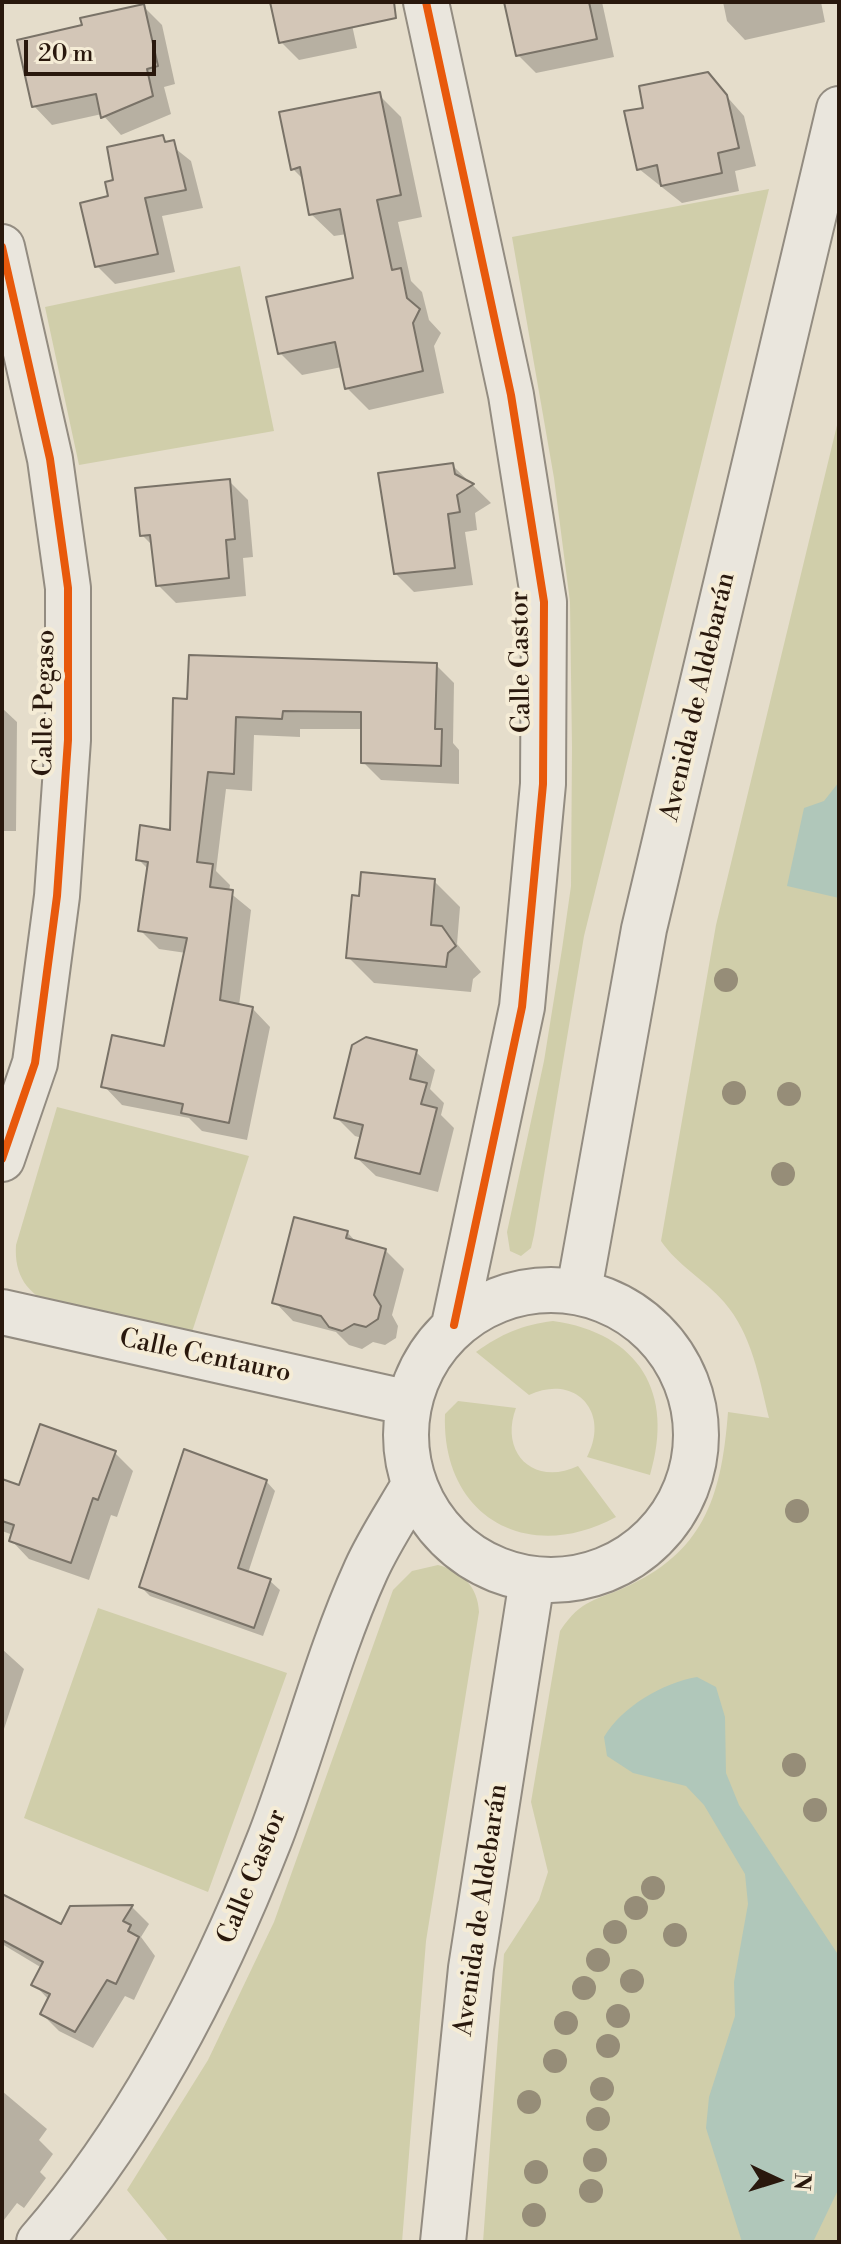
<!DOCTYPE html>
<html>
<head>
<meta charset="utf-8">
<style>
  body { margin:0 }
  #map { position:relative; width:841px; height:2244px; overflow:hidden; background:#e5ddcb; font-family:"Libre Bodoni",serif }
  canvas { display:block }
  .frame { position:absolute; inset:0; border:4px solid #29180d; pointer-events:none }
  .north { position:absolute; left:737px; top:2140px; width:80px; height:80px; -webkit-text-stroke:6px #f5ecd6; paint-order:stroke; rotate:94deg; font-size:22px; font-weight:700; line-height:32px; text-align:center; color:#29180d }
  .north::after { content:''; display:block; margin:auto; width:28px; height:36px; background:#29180d; clip-path:polygon(50% 0,100% 100%,50% 72%,0 100%) }
  .scale { position:absolute; left:24px; top:40px; width:132px; height:36px; box-sizing:border-box; border:4px solid #29180d; border-top:0; padding-left:10px; font-size:24px; line-height:28px; white-space:nowrap; color:#29180d; -webkit-text-stroke:6px #f5ecd6; paint-order:stroke }
</style>
</head>
<body>
<div id="map">
<canvas width="841" height="2244"></canvas>
<div class="frame"></div>
<div class="north">N</div>
<div class="scale">20 m</div>
</div>
<script>
const c = document.querySelector('canvas').getContext('2d');
c.lineJoin = 'round';
function paint(path, color) { c.fillStyle = color; c.fill(path, 'evenodd'); }
function stroke(path, color, width, dash) { c.strokeStyle = color; c.lineWidth = width; c.lineCap = dash ? 'butt' : 'round'; c.setLineDash(dash || []); c.stroke(path); }
function label(font, color, halo, rows, align = 'center') {
  c.font = font + ' "Libre Bodoni",serif'; c.lineWidth = 8; c.setLineDash([]); c.textBaseline = 'middle'; c.strokeStyle = halo; c.fillStyle = color; for (const [text, x, y, turn = 0] of rows) {
    c.save(); c.translate(x, y); c.rotate((+turn || 0) * Math.PI / 180); c.textAlign = isNaN(turn) ? turn : align; if (halo) c.strokeText(text, 0, 0); c.fillText(text, 0, 0); c.restore();
  }
}
paint(new Path2D(`
  M 769,189 L 584,936 L 534,1235 L 531,1248 L 521,1256 L 510,1251 L 507,1232 L 544,1061 L 562,949 L 571,886 L 572,747 L 570,602 L 554,478 L 512,237 Z
  M 240,266 L 274,431 L 79,465 L 45,307 Z
  M 839,417 L 839,2242 L 483,2242 L 504,1954 L 539,1900 L 548,1872 L 531,1802 L 560,1631 C 583,1597 595,1602 630,1585 C 707,1549 722,1490 728,1412 L 769,1418 C 759,1378 752,1334 724,1302 C 704,1279 678,1266 661,1241 L 716,925 Z
  M 57,1107 L 249,1156 L 192,1332 L 54,1305 C 27,1294 14,1275 16,1245 Z
  M 553,1321 C 639,1333 675,1393 650,1475 L 587,1457 C 611,1412 575,1373 529,1395 L 476,1352 C 501,1334 522,1325 553,1321 Z
  M 458,1401 L 516,1408 C 499,1453 534,1487 578,1466 L 616,1517 C 528,1565 441,1517 445,1414 Z
  M 438,1565 C 462,1571 478,1587 479,1612 L 426,1941 L 402,2242 L 169,2242 L 127,2190 L 208,2060 L 274,1922 L 393,1590 L 412,1571 Z
  M 98,1608 L 287,1673 L 208,1892 L 24,1818 Z`), '#d0ceaa');
paint(new Path2D(`
  M 839,782 L 839,898 L 787,886 L 804,808 L 824,801 Z
  M 697,1677 L 716,1687 L 725,1717 L 726,1773 L 739,1805 L 839,1956 L 839,2188 L 813,2242 L 742,2242 L 706,2128 L 709,2097 L 735,2016 L 734,1982 L 748,1904 L 745,1874 L 704,1805 L 686,1786 L 633,1773 L 607,1756 L 604,1737 C 622,1707 662,1683 697,1677 Z`), '#b0c7ba');
paint(new Path2D(`
  M 272,2 L 347,2 L 357,48 L 299,60 L 281,42 Z
  M 507,2 L 602,2 L 614,57 L 536,73 L 518,55 Z
  M 723,2 L 821,2 L 825,22 L 745,40 L 727,21 Z
  M 144,7 L 162,25 L 175,84 L 164,87 L 171,114 L 121,135 L 102,114 L 52,125 L 34,106 Z
  M 707,74 L 744,116 L 756,166 L 735,171 L 739,191 L 682,203 L 639,169 L 645,109 Z
  M 379,95 L 401,117 L 422,217 L 398,222 L 411,281 L 422,292 L 429,320 L 441,333 L 434,346 L 444,393 L 369,410 L 347,388 L 342,367 L 302,375 L 280,353 L 356,280 L 347,234 L 334,236 L 311,214 L 304,180 L 293,169 Z
  M 162,138 L 191,161 L 203,208 L 162,216 L 175,272 L 115,284 L 97,266 L 110,198 L 116,182 Z
  M 452,465 L 491,503 L 475,513 L 477,530 L 465,532 L 473,585 L 414,592 L 396,574 Z
  M 229,481 L 248,500 L 253,557 L 243,558 L 246,596 L 176,603 L 158,585 L 153,546 L 142,535 Z
  M 436,665 L 454,683 L 453,743 L 459,750 L 459,784 L 381,780 L 363,762 L 363,729 L 300,729 L 300,737 L 254,735 L 252,791 L 226,789 L 216,871 L 230,885 L 229,892 L 251,910 L 239,1006 L 252,1008 L 270,1027 L 247,1140 L 202,1131 L 189,1118 L 122,1105 L 104,1086 L 165,1048 L 186,953 L 159,949 L 140,930 L 149,870 L 138,859 L 172,832 L 189,701 Z
  M 2,708 L 17,722 L 16,831 L 2,831 Z
  M 434,881 L 460,907 L 457,944 L 481,972 L 473,979 L 471,992 L 374,983 L 348,957 Z
  M 416,1052 L 435,1070 L 430,1089 L 444,1103 L 441,1115 L 454,1128 L 438,1192 L 376,1176 L 357,1158 L 362,1138 L 355,1136 L 337,1118 Z
  M 347,1232 L 357,1243 L 385,1250 L 404,1269 L 392,1315 L 398,1326 L 396,1338 L 385,1345 L 373,1342 L 362,1349 L 349,1345 L 336,1332 L 293,1321 L 275,1302 Z
  M 115,1453 L 133,1471 L 117,1517 L 111,1515 L 89,1580 L 29,1559 L 11,1540 L 13,1535 L 2,1531 L 2,1481 L 20,1487 Z
  M 266,1481 L 275,1491 L 248,1573 L 270,1581 L 280,1590 L 263,1636 L 150,1596 L 141,1587 Z
  M 2,1649 L 24,1669 L 2,1735 Z
  M 132,1907 L 149,1924 L 141,1937 L 155,1956 L 134,2000 L 125,1996 L 93,2048 L 59,2031 L 42,2014 L 49,2000 L 34,1984 L 42,1968 L 2,1944 L 2,1910 L 62,1927 L 71,1908 Z
  M 2,2091 L 47,2129 L 39,2140 L 53,2154 L 40,2172 L 46,2178 L 24,2208 L 17,2203 L 4,2220 Z`), '#0003');
const building = new Path2D(`
  M 270,2 L 394,2 L 396,18 L 279,43 Z
  M 504,2 L 589,2 L 597,39 L 516,56 Z
  M 144,4 L 158,66 L 147,69 L 153,96 L 101,118 L 96,94 L 32,107 L 17,40 L 82,25 L 80,18 Z
  M 708,72 L 727,95 L 739,148 L 718,153 L 722,173 L 661,186 L 657,165 L 637,170 L 624,111 L 643,108 L 639,86 Z
  M 380,92 L 401,195 L 377,200 L 392,270 L 401,268 L 407,298 L 420,309 L 413,323 L 423,371 L 345,389 L 335,342 L 278,354 L 266,297 L 353,278 L 340,209 L 309,215 L 300,167 L 291,170 L 279,112 Z
  M 163,135 L 165,142 L 174,140 L 186,190 L 145,198 L 158,254 L 95,267 L 80,203 L 108,196 L 105,182 L 113,180 L 107,147 Z
  M 453,463 L 455,474 L 474,484 L 457,495 L 460,512 L 448,514 L 455,568 L 394,574 L 378,473 Z
  M 230,479 L 235,539 L 226,540 L 229,578 L 156,586 L 150,535 L 140,536 L 135,488 Z
  M 189,655 L 437,663 L 435,729 L 442,729 L 441,766 L 361,763 L 361,712 L 283,711 L 282,719 L 236,717 L 234,774 L 208,772 L 197,862 L 213,864 L 210,887 L 233,890 L 220,1000 L 253,1007 L 229,1123 L 181,1113 L 183,1104 L 101,1087 L 112,1035 L 164,1046 L 187,938 L 138,931 L 148,862 L 136,860 L 140,825 L 170,830 L 173,698 L 187,699 Z
  M 361,872 L 435,879 L 431,925 L 442,926 L 456,946 L 448,953 L 446,967 L 346,958 L 352,895 L 359,896 Z
  M 366,1037 L 417,1050 L 410,1079 L 427,1083 L 421,1104 L 437,1108 L 420,1174 L 355,1158 L 363,1125 L 334,1118 L 352,1045 Z
  M 294,1217 L 348,1231 L 346,1238 L 386,1249 L 374,1295 L 381,1306 L 378,1319 L 366,1327 L 354,1324 L 342,1331 L 329,1327 L 321,1316 L 272,1303 Z
  M 40,1424 L 116,1451 L 98,1500 L 93,1498 L 71,1563 L 9,1541 L 14,1525 L 2,1521 L 2,1479 L 19,1485 Z
  M 184,1449 L 267,1480 L 238,1568 L 271,1579 L 254,1628 L 139,1587 Z
  M 2,1894 L 61,1924 L 70,1906 L 133,1905 L 123,1921 L 131,1925 L 128,1931 L 139,1937 L 116,1984 L 107,1980 L 75,2032 L 40,2014 L 50,1994 L 31,1985 L 43,1962 L 2,1940 Z`);
paint(building, '#d3c6b7');
stroke(building, '#797267', 2);
const minor = new Path2D(`
  M 426,2 L 511,395 L 544,602 L 543,784 L 522,1007 L 454,1325
  M 2,247 L 50,459 L 68,588 L 68,740 L 57,896 L 35,1063 L 2,1159
  M 579,1290 L 644,929 L 839,109
  M406 1435a145 145 0 1 1 290 0a145 145 0 1 1-290 0Z
  M 2,1312 L 409,1403
  M 39,2242 C 140,2126 214,1981 270,1838 C 304,1750 327,1656 366,1570 C 379,1541 398,1513 414,1485
  M 443,2242 L 471,1968 L 532,1580`);
stroke(minor, '#938c81', 48);
stroke(minor, '#eae6dd', 44);
stroke(new Path2D(`
  M 426,2 L 511,395 L 544,602 L 543,784 L 522,1007 L 454,1325
  M 2,247 L 50,459 L 68,588 L 68,740 L 57,896 L 35,1063 L 2,1159`), '#e8590c', 8);
c.fillStyle = '#968d78';
for (const [x, y] of [
  [726,980],
  [734,1093],
  [789,1094],
  [783,1174],
  [797,1511],
  [794,1765],
  [815,1810],
  [653,1888],
  [636,1908],
  [615,1932],
  [675,1935],
  [598,1960],
  [632,1981],
  [584,1988],
  [618,2016],
  [566,2023],
  [608,2046],
  [555,2061],
  [602,2089],
  [529,2102],
  [598,2119],
  [595,2160],
  [536,2172],
  [591,2191],
  [534,2215]
]) { c.beginPath(); c.arc(x, y, 12, 0, 2 * Math.PI); c.fill(); }
label('26px', '#29180d', '#f5ecd6', [
  ["Calle Castor",522,662,-91],
  ["Avenida de Aldebarán",699,697,-77],
  ["Calle Pegaso",46,703,-89],
  ["Calle Centauro",205,1357,12],
  ["Calle Castor",253,1877,-68],
  ["Avenida de Aldebarán",482,1910,-82]
]);
</script>
</body>
</html>
